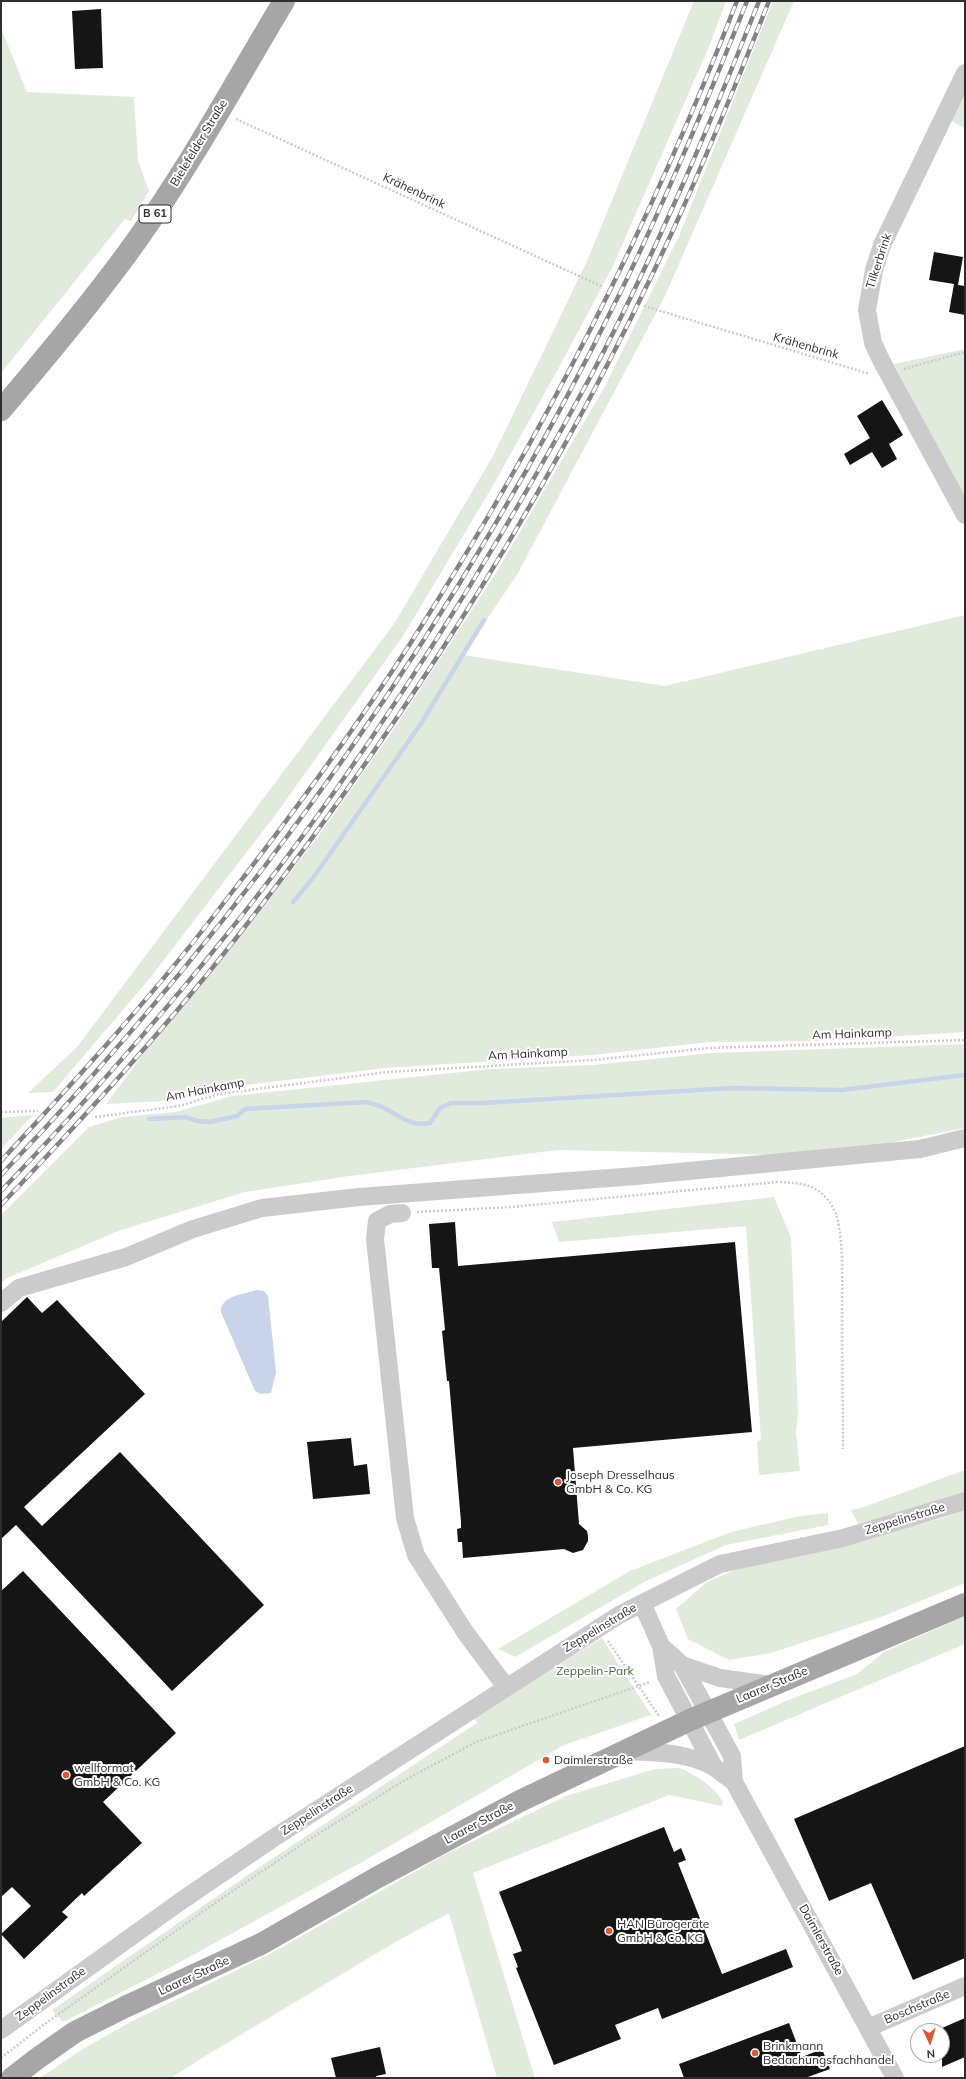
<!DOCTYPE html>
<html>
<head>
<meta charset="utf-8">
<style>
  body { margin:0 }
  #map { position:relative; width:966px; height:2079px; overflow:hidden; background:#fff; font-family:Mulish,sans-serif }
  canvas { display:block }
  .frame { position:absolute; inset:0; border:2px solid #2e2e2e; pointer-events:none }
  .north { position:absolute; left:910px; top:2023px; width:40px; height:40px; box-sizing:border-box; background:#fff; border:1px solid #ababab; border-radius:50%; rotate:176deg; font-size:11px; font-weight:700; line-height:16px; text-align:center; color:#2e2e2e }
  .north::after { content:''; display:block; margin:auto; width:14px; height:18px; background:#df5636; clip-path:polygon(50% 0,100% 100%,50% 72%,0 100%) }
</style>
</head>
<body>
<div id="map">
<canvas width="966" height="2079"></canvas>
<div class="frame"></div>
<div class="north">N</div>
</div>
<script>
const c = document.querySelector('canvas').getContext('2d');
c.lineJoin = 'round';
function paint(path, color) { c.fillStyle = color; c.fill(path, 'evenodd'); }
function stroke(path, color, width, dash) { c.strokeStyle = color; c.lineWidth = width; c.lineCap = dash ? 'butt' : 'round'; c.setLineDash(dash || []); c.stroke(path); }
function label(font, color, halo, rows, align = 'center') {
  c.font = font + ' Mulish,sans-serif'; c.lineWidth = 4; c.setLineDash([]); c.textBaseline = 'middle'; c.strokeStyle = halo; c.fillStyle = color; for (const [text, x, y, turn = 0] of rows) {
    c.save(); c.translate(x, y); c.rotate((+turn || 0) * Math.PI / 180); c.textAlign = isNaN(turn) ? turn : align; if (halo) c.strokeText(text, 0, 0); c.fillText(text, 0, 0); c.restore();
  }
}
paint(new Path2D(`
  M 694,1 L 726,1 L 708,49 L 612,268 L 557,371 L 491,489 L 403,636 L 279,810 L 150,978 L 53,1092 L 28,1093 L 77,1047 L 394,624 L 493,456 L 587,261 Z
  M 773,1 L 794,1 L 665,296 L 518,573 L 463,655 L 665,686 L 965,615 L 965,1032 L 815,1041 L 709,1042 L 593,1055 L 385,1068 L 206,1090 L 167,1101 L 106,1104 L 148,1048 L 228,953 L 322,831 L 398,723 L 493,578 L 604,388 L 679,236 Z
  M 1,28 L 27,92 L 134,97 L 138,160 L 149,191 L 131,221 L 125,219 L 1,373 Z
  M 965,82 L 965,128 L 946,118 Z
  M 965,349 L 965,498 L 894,364 Z
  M 965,1044 L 965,1128 L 878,1145 L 780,1155 L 558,1150 L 350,1176 L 245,1192 L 121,1230 L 7,1278 L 1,1283 L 1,1215 L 89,1127 L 122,1117 L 176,1112 L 232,1096 L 490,1069 L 593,1065 L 711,1053 Z
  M 33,1115 L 1,1149 L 1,1118 Z
  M 774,1197 L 791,1237 L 798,1414 L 796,1432 L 800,1471 L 759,1475 L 757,1442 L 761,1440 L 746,1226 L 559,1242 L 552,1222 Z
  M 965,1470 L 965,1493 L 858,1524 L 851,1510 L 861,1508 Z
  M 965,1510 L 965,1583 L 881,1617 L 771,1653 L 729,1660 L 688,1639 L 676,1609 L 707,1582 L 746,1565 L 875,1535 L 943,1518 Z
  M 828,1513 L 828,1525 L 726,1545 L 646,1581 L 515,1657 L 498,1649 L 630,1571 L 731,1532 L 800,1516 Z
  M 965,1616 L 965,1644 L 739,1740 L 734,1724 L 786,1701 L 857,1674 L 884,1652 Z
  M 602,1638 L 651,1715 L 564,1745 L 362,1862 L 171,1967 L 63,2022 L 52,2010 L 255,1870 L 477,1723 L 474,1717 Z
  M 680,1768 C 697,1776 713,1785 723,1802 L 722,1806 L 669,1795 L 473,1873 L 535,2078 L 497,2078 L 449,1913 L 392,1944 L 202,2058 L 171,2078 L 40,2078 L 83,2049 L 132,2021 L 270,1954 L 444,1855 L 566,1796 L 655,1769 Z`), '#e0ebdc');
paint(new Path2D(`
  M 257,1290 L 264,1291 L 268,1296 L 276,1372 L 271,1393 L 261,1394 L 255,1391 L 221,1312 C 220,1296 244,1294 257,1290 Z`), '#c9d4ea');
stroke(new Path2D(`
  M 293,902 L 313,878 L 422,722 L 484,620
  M 149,1119 L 186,1117 L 197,1121 L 210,1122 L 237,1116 L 245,1109 L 366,1102 C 372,1104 378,1105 384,1108 C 401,1116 409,1127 430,1123 L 440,1108 L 451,1103 L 483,1103 L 732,1088 L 841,1090 L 965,1075`), '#c9d4ea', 4.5);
paint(new Path2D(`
  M 101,9 L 103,68 L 75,69 L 72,11 Z
  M 934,252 L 963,257 L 958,285 L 965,286 L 965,315 L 949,312 L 954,284 L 929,280 Z
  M 882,400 L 903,435 L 889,444 L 897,459 L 882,468 L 872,452 L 850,465 L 844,454 L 870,438 L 857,416 Z
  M 455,1222 L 458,1266 L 735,1242 L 752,1432 L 573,1448 L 579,1524 L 587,1531 L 588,1536 L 588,1541 L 583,1550 L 573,1553 L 564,1549 L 463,1558 L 462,1542 L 458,1542 L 457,1529 L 461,1528 L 461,1522 L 449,1381 L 447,1381 L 442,1331 L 445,1330 L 439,1268 L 432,1268 L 429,1224 Z
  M 27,1297 L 42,1313 L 57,1300 L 145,1394 L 24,1507 L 42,1526 L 120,1452 L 264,1605 L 172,1691 L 16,1525 L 1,1539 L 1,1322 Z
  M 351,1438 L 354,1466 L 367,1464 L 370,1494 L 313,1499 L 307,1442 Z
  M 23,1571 L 176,1733 L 103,1802 L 142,1843 L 84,1896 L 82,1893 L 62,1912 L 68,1917 L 24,1959 L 1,1934 L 31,1906 L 12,1887 L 1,1897 L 1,1591 Z
  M 965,1746 L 965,1958 L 913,1980 L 871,1883 L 829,1901 L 794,1819 Z
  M 664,1827 L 674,1852 L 681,1848 L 686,1860 L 678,1863 L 722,1974 L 786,1949 L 793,1967 L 662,2019 L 658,2008 L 615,2025 L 621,2039 L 554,2065 L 516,1968 L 518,1967 L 513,1954 L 522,1951 L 499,1892 Z
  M 965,2018 L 965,2057 L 942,2067 L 942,2028 Z
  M 789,2023 L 802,2057 L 822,2049 L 830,2069 L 805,2078 L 684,2078 L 679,2064 Z
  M 380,2047 L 386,2074 L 376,2076 L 377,2078 L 336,2078 L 331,2058 Z`), '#151515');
stroke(new Path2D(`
  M 236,119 L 603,287
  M 644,306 L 870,374
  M 904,369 L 965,352
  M 1,1112 L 38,1111
  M 95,1117 L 179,1106 L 219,1094 L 387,1072 L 593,1060 L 709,1048 L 965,1040
  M 417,1212 L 511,1207 L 777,1182 C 801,1183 818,1183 832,1206 C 845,1225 842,1287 842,1311 C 842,1357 843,1403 843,1449
  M 608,1641 L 659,1716
  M 1,2058 L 42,2026 L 215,1903 L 310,1839 L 405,1780 L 476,1742 L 650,1682`), '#cbcbcb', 2.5, [2, 2]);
stroke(new Path2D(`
  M 965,73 L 882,245 L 874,270 L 867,310 L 873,343 L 881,360 L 965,515
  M 402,1213 L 390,1214 L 377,1221 L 375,1239 L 405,1518 L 416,1555 L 465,1632 L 506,1687
  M 1,1303 L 19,1288 L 126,1257 L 193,1229 L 262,1208 L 359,1197 L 636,1176 L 920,1149 L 965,1138
  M 642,1603 L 661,1646 L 666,1676 L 714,1767 L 734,1782
  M 661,1646 L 682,1665 L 732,1756 L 734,1782 L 895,2078
  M 682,1665 L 720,1678 L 770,1685
  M 625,1751 C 656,1752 686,1752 714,1767
  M 868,2028 L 965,1986
  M 1,2030 L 181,1901 L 272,1839 L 619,1615 L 720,1564 L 843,1538 L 965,1501`), '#cbcbcb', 18);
stroke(new Path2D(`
  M 1,410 C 48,355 95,299 137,240 C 191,164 236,81 284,1
  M 12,2078 L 38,2058 L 75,2032 L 125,2007 L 261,1944 L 378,1877 L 520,1801 L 690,1720 L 965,1604`), '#a6a6a6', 22);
const rail = new Path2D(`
  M 1,1161 C 76,1079 152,997 219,909 C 286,823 351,735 410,644 C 540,441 650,226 737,1
  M 1,1175 C 250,914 462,616 621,291 C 667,197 708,99 747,1
  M 1,1191 C 120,1066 235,933 335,791 C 429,657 515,517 593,372 C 656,252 709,127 759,1
  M 1,1205 C 85,1116 169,1025 244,928 C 412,712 560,477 674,228 C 708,153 739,77 769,1`);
stroke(rail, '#838383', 4.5);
stroke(rail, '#fff', 3, [9]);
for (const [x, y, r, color] of [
  [558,1482,4,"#df5636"],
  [546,1760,4,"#df5636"],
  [66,1775,4,"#df5636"],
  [609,1931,4,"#df5636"],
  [755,2053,4,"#df5636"]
]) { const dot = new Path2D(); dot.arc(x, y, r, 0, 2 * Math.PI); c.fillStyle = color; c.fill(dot); stroke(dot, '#fff', 1.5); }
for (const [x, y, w] of [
  [155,214,32]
]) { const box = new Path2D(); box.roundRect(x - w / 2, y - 9, w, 18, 3); c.fillStyle = '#fff'; c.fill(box); stroke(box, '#2e2e2e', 1); }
label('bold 11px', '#2e2e2e', null, [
  ["B 61",155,214]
]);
label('12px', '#2e2e2e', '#fff', [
  ["Bielefelder Straße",199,143,-59],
  ["Krähenbrink",414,191,25],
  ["Tilkerbrink",879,261,-72],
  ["Krähenbrink",806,346,16],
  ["Am Hainkamp",852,1034,-2],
  ["Am Hainkamp",528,1054,-3],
  ["Am Hainkamp",205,1090,-11],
  ["Zeppelinstraße",905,1519,-17],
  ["Zeppelinstraße",600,1628,-31],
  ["Laarer Straße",772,1685,-23],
  ["Zeppelinstraße",317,1810,-33],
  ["Laarer Straße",479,1823,-28],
  ["Daimlerstraße",821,1940,61],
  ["Laarer Straße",194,1976,-25],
  ["Zeppelinstraße",51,1994,-36],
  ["Boschstraße",917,2007,-23]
]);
label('12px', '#2e2e2e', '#fff', [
  ["Joseph Dresselhaus",566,1475],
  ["GmbH & Co. KG",566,1489],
  ["Daimlerstraße",554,1760],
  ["wellformat",74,1768],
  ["GmbH & Co. KG",74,1782],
  ["HAN Bürogeräte",617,1924],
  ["GmbH & Co. KG",617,1938],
  ["Brinkmann",763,2046],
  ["Bedachungsfachhandel",763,2060]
], 'left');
label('12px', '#46683d', '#fff', [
  ["Zeppelin-Park",595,1671]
]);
</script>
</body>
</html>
